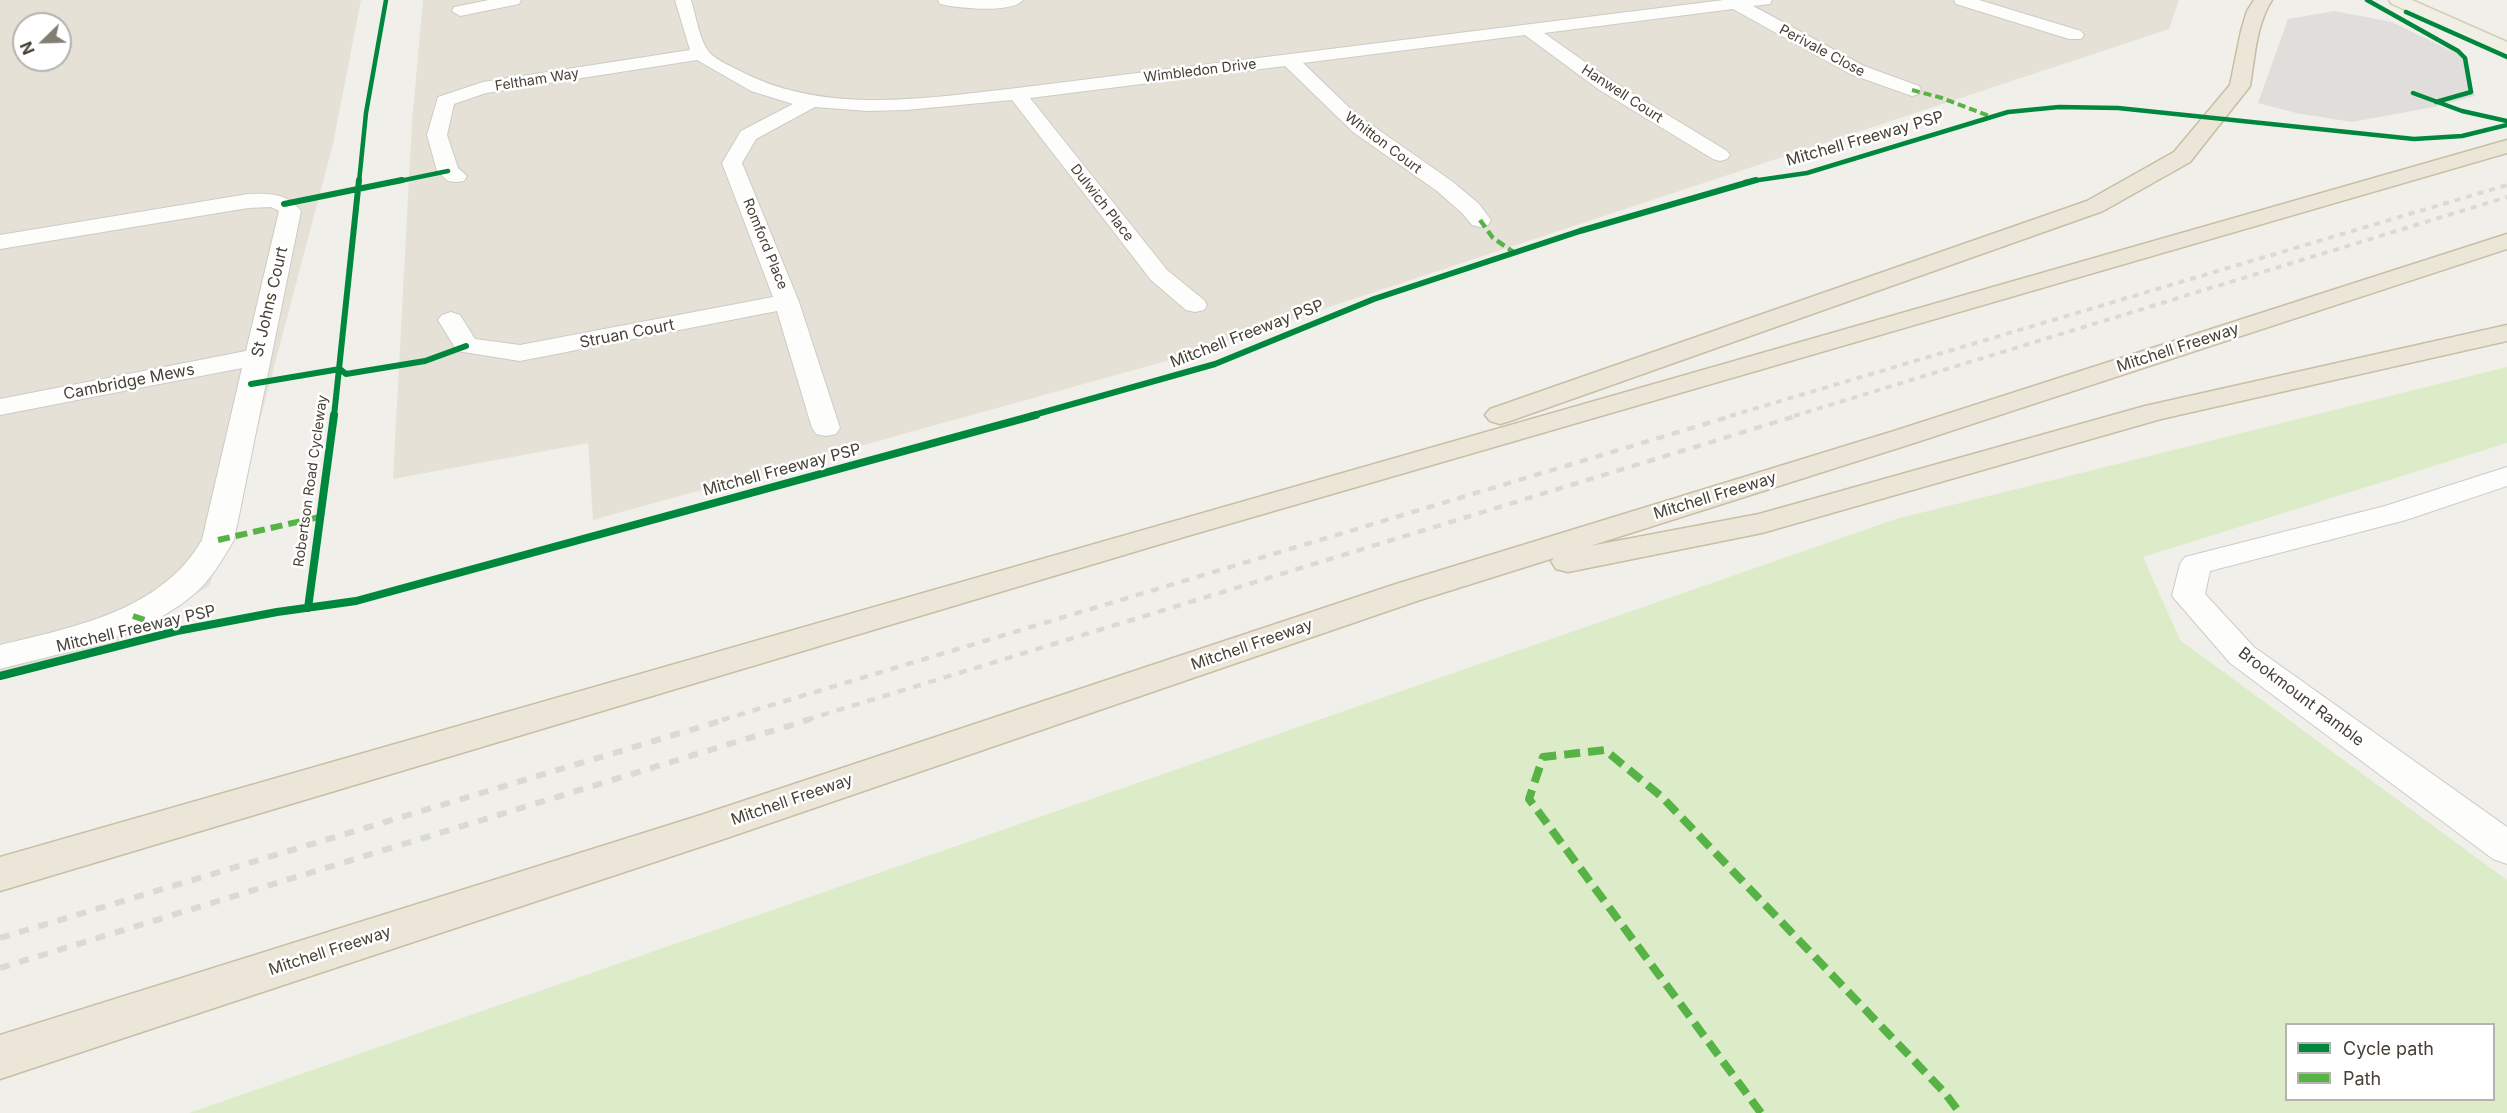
<!DOCTYPE html>
<html>
<head>
<meta charset="utf-8">
<style>
  body { margin:0 }
  #map { position:relative; width:2507px; height:1113px; overflow:hidden; background:#f0efea; font-family:Inter,sans-serif }
  canvas { display:block }
  .legend { position:absolute; left:2285px; top:1023px; width:210px; height:78px; box-sizing:border-box; background:#fff; border:2px solid #b5b3ae; margin:0; padding:8px 10px; list-style:none; font-size:18px; color:#474135 }
  .legend li { display:flex; align-items:center; gap:12px; height:30px }
  .legend b { width:30px; border:2px solid #b5b3ae }
  .north { position:absolute; left:12px; top:12px; width:60px; height:60px; box-sizing:border-box; background:#fff; border:2px solid #b5b3ae; border-radius:50%; rotate:247deg; font-size:16px; font-weight:700; line-height:24px; text-align:center; color:#474135 }
  .north::after { content:''; display:block; margin:auto; width:21px; height:27px; background:#827e74; clip-path:polygon(50% 0,100% 100%,50% 72%,0 100%) }
</style>
</head>
<body>
<div id="map">
<canvas width="2507" height="1113"></canvas>
<ul class="legend">
<li><b style="height:8px;background:#00873e"></b>Cycle path</li>
<li><b style="height:8px;background:#57b346"></b>Path</li>
</ul>
<div class="north">N</div>
</div>
<script>
const c = document.querySelector('canvas').getContext('2d');
c.lineJoin = 'round';
function paint(path, color) { c.fillStyle = color; c.fill(path, 'evenodd'); }
function stroke(path, color, width, dash) { c.strokeStyle = color; c.lineWidth = width; c.lineCap = dash ? 'butt' : 'round'; c.setLineDash(dash || []); c.stroke(path); }
function label(font, color, halo, rows, align = 'center') {
  c.font = font + ' Inter,sans-serif'; c.lineWidth = 5; c.setLineDash([]); c.textBaseline = 'middle'; c.strokeStyle = halo; c.fillStyle = color; for (const [text, x, y, turn = 0] of rows) {
    c.save(); c.translate(x, y); c.rotate((+turn || 0) * Math.PI / 180); c.textAlign = isNaN(turn) ? turn : align; if (halo) c.strokeText(text, 0, 0); c.fillText(text, 0, 0); c.restore();
  }
}
paint(new Path2D(`
  M 0,0 L 361,0 L 333,144 L 234,518 L 209,586 L 94,656 L 0,680 ZM 24,24 L 60,24 L 60,60 L 24,60 Z
  M 423,0 L 2179,0 L 2169,29 L 1163,362 L 593,520 L 588,443 L 393,479 L 412,122 Z`), '#e5e1d7');
paint(new Path2D(`
  M 2507,367 L 2507,443 L 2143,557 L 2180,640 L 2507,880 L 2507,1113 L 189,1113 L 1896,519 ZM 2286,1024 L 2494,1024 L 2494,1100 L 2286,1100 Z`), '#dcecc9');
paint(new Path2D(`
  M 2334,11 L 2392,22 L 2462,56 L 2475,96 L 2434,107 L 2352,122 L 2296,113 L 2258,103 L 2288,19 Z`), '#e0deda');
const street = new Path2D(`
  M 489,0 L 521,0 L 519,4 L 460,16 L 452,11 L 454,7 Z
  M 675,0 L 691,0 C 696,16 699,39 709,52 C 717,61 733,67 744,73 C 828,115 927,98 1017,88 L 1724,0 L 1772,0 L 1770,4 L 1753,6 L 1864,66 L 1919,86 L 1921,90 L 1919,94 L 1912,96 L 1850,74 L 1733,9 L 1544,33 L 1612,81 L 1727,151 L 1730,155 L 1727,159 L 1720,161 L 1713,159 L 1598,89 L 1525,35 L 1303,63 L 1356,114 L 1453,182 L 1479,204 L 1491,220 L 1488,225 L 1480,227 L 1472,225 L 1463,214 L 1437,191 L 1353,132 L 1285,66 L 1030,98 L 1167,270 L 1204,300 L 1207,305 L 1204,310 L 1195,312 L 1186,310 L 1151,280 L 1012,100 L 906,110 L 868,111 L 815,107 L 756,139 L 742,163 L 799,302 L 840,428 L 836,434 L 826,436 L 816,434 L 812,428 L 777,311 L 520,361 L 457,351 L 438,320 L 442,315 L 451,312 L 460,315 L 475,339 L 520,345 L 773,297 L 722,163 L 741,131 L 793,104 L 751,91 L 697,60 L 486,93 L 454,104 L 447,135 L 458,168 L 467,176 L 464,181 L 456,182 L 448,181 L 437,171 L 427,135 L 438,97 L 483,82 L 690,50 Z
  M 938,0 L 1023,0 C 1012,14 957,8 940,4 Z
  M 1954,0 L 1979,0 L 2081,31 L 2084,35 L 2081,39 L 2069,39 L 1956,4 Z
  M 248,194 C 269,193 288,193 301,211 L 234,540 C 222,560 211,580 193,595 C 141,639 64,652 0,669 L 0,645 C 74,627 161,611 202,540 L 242,368 L 0,415 L 0,399 L 246,351 L 279,211 L 271,207 L 248,208 L 0,249 L 0,235 Z
  M 2507,467 L 2507,486 L 2406,520 L 2210,571 L 2205,594 L 2254,647 L 2507,827 L 2507,864 L 2493,859 L 2230,663 L 2172,596 L 2180,564 L 2185,557 L 2385,506 Z`);
const primary = new Path2D(`
  M 2389,0 L 2412,0 L 2507,42 L 2507,55 L 2392,4 Z`);
const highway = new Path2D(`
  M 2254,0 L 2272,0 C 2256,25 2255,57 2250,86 L 2247,90 L 2190,162 L 2103,211 L 1510,421 L 1500,424 L 1490,421 L 1485,415 L 1490,409 L 2087,201 L 2174,152 L 2230,85 L 2241,31 L 2247,11 Z
  M 2507,140 L 2507,153 L 1184,537 L 0,891 L 0,857 Z
  M 2507,234 L 2507,249 L 1914,443 L 1590,546 L 1759,514 L 2145,406 L 2507,325 L 2507,341 L 2161,419 L 1762,533 L 1568,572 L 1556,569 L 1551,561 L 1554,558 L 1420,600 L 718,841 L 0,1079 L 0,1035 L 701,815 L 1396,584 L 1894,431 Z`);
stroke(street, '#cdcbc6', 2);
stroke(primary, '#d3ccb6', 3);
stroke(highway, '#c9bea4', 3);
paint(street, '#fdfdfc');
paint(primary, '#f1eee3');
paint(highway, '#ece6d9');
stroke(new Path2D(`
  M 1730,416 L 2507,185
  M 1794,416 L 2507,197`), '#d9d9d8', 4, [6, 6]);
stroke(new Path2D(`
  M 722,720 L 1735,415
  M 806,720 L 1799,415`), '#d9d9d8', 4.5, [8, 8]);
stroke(new Path2D(`
  M 0,938 L 727,719
  M 0,968 L 811,719`), '#d9d9d8', 6, [10, 10]);
stroke(new Path2D(`
  M 1912,90 L 1942,98 L 1992,117`), '#57b346', 4, [8, 4]);
stroke(new Path2D(`
  M 1480,220 L 1493,238 L 1515,253`), '#57b346', 4.5, [9, 4.5]);
stroke(new Path2D(`
  M 218,540 L 319,517
  M 133,616 L 174,630`), '#57b346', 6, [12, 6]);
stroke(new Path2D(`
  M 1761,1113 L 1529,799 L 1543,757 L 1605,750 L 1662,797 L 1944,1092 L 1960,1113`), '#57b346', 8, [16, 8]);
stroke(new Path2D(`
  M 2367,0 L 2458,51 L 2465,58 L 2471,92 L 2436,102
  M 2406,12 L 2507,57
  M 2413,93 L 2462,111 L 2507,121
  M 359,182 L 366,113 L 386,0
  M 395,182 L 448,171
  M 1745,182 L 1807,173 L 2008,112 L 2059,107 L 2118,108 L 2414,139 L 2462,136 L 2507,125`), '#00873e', 4.5);
stroke(new Path2D(`
  M 284,204 L 402,180
  M 251,384 L 340,369 L 346,374 L 425,361 L 466,346
  M 334,416 L 359,180
  M 1030,416 L 1215,364 L 1374,299 L 1580,231 L 1756,180`), '#00873e', 6);
stroke(new Path2D(`
  M 308,608 L 334,415
  M 0,676 L 177,631 L 277,612 L 356,601 L 1036,415`), '#00873e', 8);
label('14px', '#474135', '#fff', [
  ["Perivale Close",1822,51,28],
  ["Wimbledon Drive",1200,71,-7],
  ["Feltham Way",537,80,-9],
  ["Hanwell Court",1622,94,33],
  ["Whitton Court",1383,143,37],
  ["Dulwich Place",1102,203,52],
  ["Romford Place",765,244,68],
  ["Robertson Road Cycleway",311,481,-82]
]);
label('16px', '#474135', '#fff', [
  ["Mitchell Freeway PSP",1865,139,-16],
  ["St Johns Court",270,302,-77],
  ["Struan Court",627,334,-11],
  ["Mitchell Freeway PSP",1247,334,-21],
  ["Mitchell Freeway",2178,348,-18],
  ["Cambridge Mews",129,382,-11],
  ["Mitchell Freeway PSP",782,470,-15],
  ["Mitchell Freeway",1715,496,-17],
  ["Mitchell Freeway PSP",136,629,-13],
  ["Mitchell Freeway",1252,645,-19],
  ["Brookmount Ramble",2301,697,37],
  ["Mitchell Freeway",792,800,-19],
  ["Mitchell Freeway",330,951,-18]
]);
</script>
</body>
</html>
